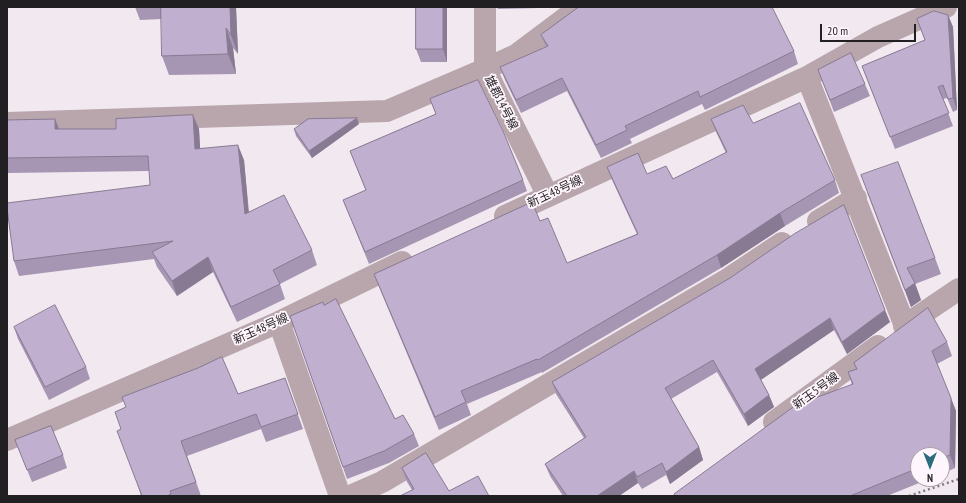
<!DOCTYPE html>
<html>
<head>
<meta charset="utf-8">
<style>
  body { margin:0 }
  #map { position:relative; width:966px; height:503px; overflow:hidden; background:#f2e9f0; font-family:"PT Sans Narrow",sans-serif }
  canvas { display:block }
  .frame { position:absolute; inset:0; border:8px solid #221f22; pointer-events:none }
  .north { position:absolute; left:910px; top:447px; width:40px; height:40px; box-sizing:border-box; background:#fff6fd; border:1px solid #a7a0a5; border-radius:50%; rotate:180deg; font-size:11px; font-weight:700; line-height:16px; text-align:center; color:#221f22 }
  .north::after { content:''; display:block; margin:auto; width:14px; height:18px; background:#2a6b7e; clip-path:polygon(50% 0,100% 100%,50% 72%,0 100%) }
  .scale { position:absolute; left:820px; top:24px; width:96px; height:18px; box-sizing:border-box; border:2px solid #221f22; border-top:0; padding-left:5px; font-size:12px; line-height:14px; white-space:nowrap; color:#221f22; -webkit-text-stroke:3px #fff6fd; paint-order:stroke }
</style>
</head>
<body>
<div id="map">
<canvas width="966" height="503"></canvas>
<div class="frame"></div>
<div class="north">N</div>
<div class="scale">20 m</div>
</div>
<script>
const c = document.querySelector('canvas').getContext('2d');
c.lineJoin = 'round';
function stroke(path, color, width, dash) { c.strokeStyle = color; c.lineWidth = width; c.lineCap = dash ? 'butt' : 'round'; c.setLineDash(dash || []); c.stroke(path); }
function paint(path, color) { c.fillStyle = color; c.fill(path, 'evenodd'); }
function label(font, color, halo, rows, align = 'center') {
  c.font = font + ' "PT Sans Narrow","Noto Sans JP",sans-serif'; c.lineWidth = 3.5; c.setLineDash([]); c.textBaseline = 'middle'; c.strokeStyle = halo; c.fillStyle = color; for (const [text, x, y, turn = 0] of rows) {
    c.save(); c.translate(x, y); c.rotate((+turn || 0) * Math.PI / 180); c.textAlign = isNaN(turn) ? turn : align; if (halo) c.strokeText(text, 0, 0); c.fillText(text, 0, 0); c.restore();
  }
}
stroke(new Path2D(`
  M 909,496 L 959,479`), '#817b80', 2.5, [2, 3]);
stroke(new Path2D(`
  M 807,77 L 905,326
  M 7,123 L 387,111 L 485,69 L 485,7
  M 548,196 L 485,69 L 516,55 L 580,7
  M 505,216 L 807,77 L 878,37 L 946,7
  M 818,221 L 856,198
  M 279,322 L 340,496
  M 904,326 L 959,289
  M 774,422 L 878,346
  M 7,440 L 279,322 L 402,262
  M 350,496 L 382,482 L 728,279 L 782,243`), '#b8a6ac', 22);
paint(new Path2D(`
  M 135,7 L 236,7 L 238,54 L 233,48 L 236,74 L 169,75 L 162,56 L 162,19 L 140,20 Z
  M 447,7 L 447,62 L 421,62 L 416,49 Z
  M 497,7 L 540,7 L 540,8 L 498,9 Z
  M 948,15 L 953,27 L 957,110 L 953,112 L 947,98 L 943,99 L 953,126 L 895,149 L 862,66 L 925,40 L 917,19 Z
  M 541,35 L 794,51 L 798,64 L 705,110 L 702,104 L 630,139 L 632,143 L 601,158 L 567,91 L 521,113 L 505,80 L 500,67 L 546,47 Z
  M 818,70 L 865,84 L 870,96 L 834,112 Z
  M 430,99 L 523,180 L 527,191 L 369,264 L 348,212 L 343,200 L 366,191 L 350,151 L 436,114 Z
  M 193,115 L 199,129 L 200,148 L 244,160 L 249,212 L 312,250 L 317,265 L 280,284 L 285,299 L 237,322 L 213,272 L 177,296 L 157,267 L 154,259 L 19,276 L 14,261 L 150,185 L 150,171 L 7,173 L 7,120 L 55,119 L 59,129 L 116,129 Z
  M 711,119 L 753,123 L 835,180 L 839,193 L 785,226 L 721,268 L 542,373 L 542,372 L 467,404 L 471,415 L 439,430 L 379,287 L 374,274 L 540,221 L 567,263 L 637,234 L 612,180 L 607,167 L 673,179 L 726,153 L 716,132 Z
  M 359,124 L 312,158 L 296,136 L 294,129 Z
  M 867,192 L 935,258 L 941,274 L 915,284 L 921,300 L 911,307 Z
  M 730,278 L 890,322 L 847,354 L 834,330 L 761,380 L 769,395 L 774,407 L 748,426 L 717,372 L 671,399 L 699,447 L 703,460 L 670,484 L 666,475 L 642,489 L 638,483 L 619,496 L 563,496 L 550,476 L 545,464 L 584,438 L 556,394 L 552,382 Z
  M 324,305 L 395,419 L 414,434 L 419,446 L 389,463 L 347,479 L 290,316 Z
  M 14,327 L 86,367 L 90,379 L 49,400 L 18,339 Z
  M 947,342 L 952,356 L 937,364 L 956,411 L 955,468 L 942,474 L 942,455 L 918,455 L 918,479 L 929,479 L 887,496 L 675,496 L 852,385 L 848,372 L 856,369 L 854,363 Z
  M 285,378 L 303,429 L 266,442 L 261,429 L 187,456 L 201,496 L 141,496 L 121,429 L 238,394 Z
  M 15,440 L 63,455 L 67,468 L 32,482 Z
  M 402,468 L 449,491 L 412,490 L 407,482 Z`), '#a696b3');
paint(new Path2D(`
  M 230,7 L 236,7 L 238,54 L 231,35 Z
  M 443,7 L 447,7 L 447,62 L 443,49 Z
  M 948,15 L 953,27 L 957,110 L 953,98 Z
  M 226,28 L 233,48 L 236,74 L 228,54 Z
  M 193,115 L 199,129 L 201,164 L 195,149 Z
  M 357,118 L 359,124 L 312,158 L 309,151 Z
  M 55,119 L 61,134 L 55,129 Z
  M 238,145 L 244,160 L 250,229 L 245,214 Z
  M 780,213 L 785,226 L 721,268 L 717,255 Z
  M 208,257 L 213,272 L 177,296 L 172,281 Z
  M 915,283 L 921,300 L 911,307 L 905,290 Z
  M 885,310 L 890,322 L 847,354 L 842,342 Z
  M 830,318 L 834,330 L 759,381 L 755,369 Z
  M 769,395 L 774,407 L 748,426 L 744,414 Z
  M 951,398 L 956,411 L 955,468 L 950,455 Z
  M 699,447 L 703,460 L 670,484 L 666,472 Z
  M 634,471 L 638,483 L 619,496 L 597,496 Z`), '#877a92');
const building = new Path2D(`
  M 161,7 L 230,7 L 231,35 L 226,28 L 228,54 L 162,56 Z
  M 416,7 L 443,7 L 443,49 L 416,49 Z
  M 579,7 L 772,7 L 794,51 L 700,97 L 698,91 L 625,126 L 627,130 L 596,145 L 562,78 L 516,100 L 500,67 L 548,46 L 541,35 Z
  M 934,11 L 948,15 L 953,98 L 948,99 L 943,85 L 938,87 L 949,113 L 890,137 L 862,66 L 925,40 L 917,19 Z
  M 851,53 L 865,84 L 830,100 L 818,70 Z
  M 478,80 L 503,131 L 523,180 L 365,252 L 343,200 L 366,190 L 350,151 L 436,114 L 430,99 Z
  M 800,103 L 835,180 L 780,213 L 717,255 L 538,360 L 537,359 L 461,391 L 466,402 L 435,417 L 374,274 L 532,202 L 540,221 L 548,218 L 567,263 L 638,234 L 607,167 L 638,153 L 647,174 L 666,166 L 673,179 L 727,152 L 711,119 L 743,105 L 753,123 Z
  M 193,115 L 195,149 L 238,145 L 245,214 L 284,195 L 312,250 L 273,270 L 280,284 L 231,307 L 208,257 L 172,281 L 152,252 L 173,241 L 14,261 L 7,208 L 7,203 L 150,185 L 148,156 L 7,158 L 7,120 L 55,119 L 55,129 L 116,129 L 116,119 Z
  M 357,118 L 309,151 L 294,129 L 308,119 Z
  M 898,162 L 935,258 L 907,268 L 915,283 L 905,290 L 861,175 Z
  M 844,205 L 885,310 L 842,342 L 830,318 L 755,369 L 769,395 L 744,414 L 713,360 L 665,388 L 699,447 L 666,472 L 662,463 L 637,477 L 634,471 L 597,496 L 567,496 L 545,464 L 586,437 L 552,382 L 730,278 L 794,234 Z
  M 336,299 L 395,419 L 403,415 L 414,434 L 384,451 L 343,467 L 290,316 L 323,302 L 324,305 Z
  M 55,305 L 86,367 L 45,387 L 14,327 Z
  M 928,308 L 947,342 L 932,351 L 951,398 L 950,455 L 942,458 L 942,455 L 918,455 L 918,468 L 850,496 L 675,496 L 674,494 L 796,405 L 853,384 L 848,372 L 857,369 L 854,363 Z
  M 222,357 L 238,394 L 285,378 L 298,414 L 261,427 L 256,414 L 181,441 L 196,482 L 170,491 L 171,494 L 167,496 L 142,496 L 117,431 L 121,429 L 115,412 L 126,407 L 122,397 L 198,368 Z
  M 51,426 L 63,455 L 27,470 L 15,440 Z
  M 426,453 L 449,491 L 478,476 L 489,496 L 400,496 L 414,489 L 402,468 Z`);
paint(building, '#c1afd0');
stroke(building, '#877a92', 1);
label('12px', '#221f22', '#fff6fd', [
  ["雄郡14号線",501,103,63],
  ["新玉48号線",555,192,-25],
  ["新玉48号線",261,329,-24],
  ["新玉5号線",816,391,-36]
]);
</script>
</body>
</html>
